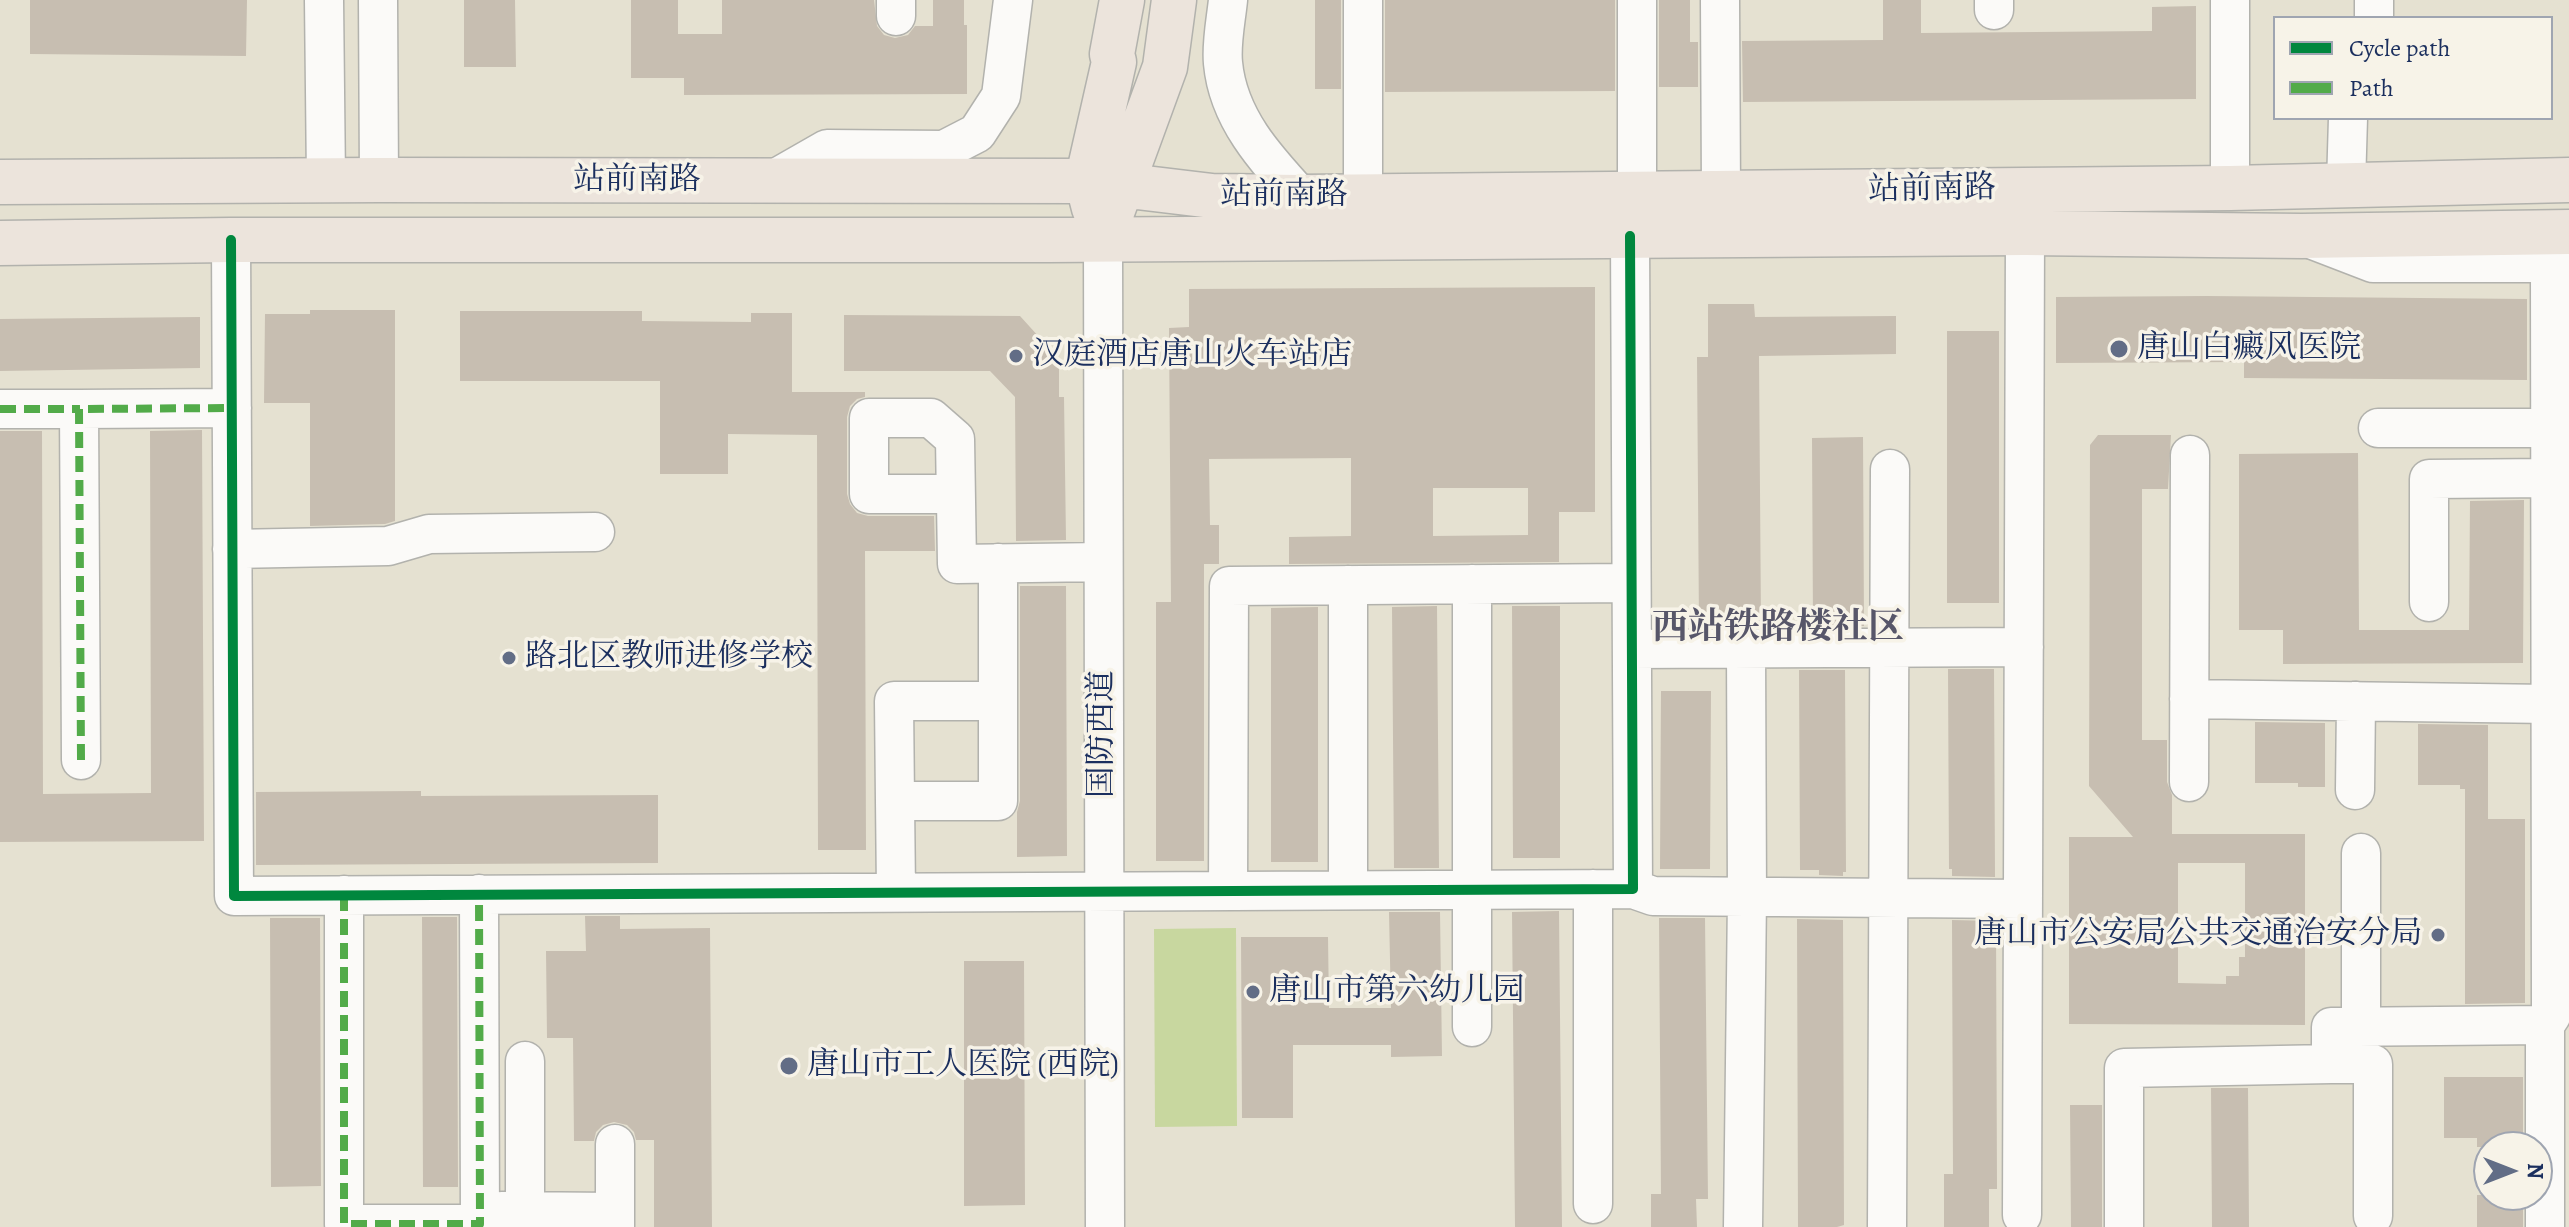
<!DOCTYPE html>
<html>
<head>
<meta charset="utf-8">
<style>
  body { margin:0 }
  #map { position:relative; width:2569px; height:1227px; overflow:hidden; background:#e5e1d1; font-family:Alegreya,serif }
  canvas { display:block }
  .legend { position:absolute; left:2273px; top:16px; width:280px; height:104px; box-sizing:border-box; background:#f7f3e8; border:2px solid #9fa5b1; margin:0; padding:10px 14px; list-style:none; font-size:24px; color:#1b2f5e }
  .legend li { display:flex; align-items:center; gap:16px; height:40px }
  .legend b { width:40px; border:2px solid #9fa5b1 }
  .north { position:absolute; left:2473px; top:1131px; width:80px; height:80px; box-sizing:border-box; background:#f7f3e8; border:2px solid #9fa5b1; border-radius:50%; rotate:90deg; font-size:22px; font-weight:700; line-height:32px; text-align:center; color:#1b2f5e }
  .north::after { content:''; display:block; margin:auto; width:28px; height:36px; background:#626d86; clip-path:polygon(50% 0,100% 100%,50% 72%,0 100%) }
</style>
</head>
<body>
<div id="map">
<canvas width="2569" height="1227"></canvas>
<ul class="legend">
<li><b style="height:10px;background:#00873e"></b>Cycle path</li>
<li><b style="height:10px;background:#52ab49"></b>Path</li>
</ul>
<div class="north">N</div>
</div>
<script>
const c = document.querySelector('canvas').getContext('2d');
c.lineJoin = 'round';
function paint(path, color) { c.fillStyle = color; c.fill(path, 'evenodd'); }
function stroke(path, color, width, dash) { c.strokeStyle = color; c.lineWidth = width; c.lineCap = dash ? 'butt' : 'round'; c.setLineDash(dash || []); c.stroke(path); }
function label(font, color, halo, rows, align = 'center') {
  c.font = font + ' Alegreya,"Noto Serif SC",serif'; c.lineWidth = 7; c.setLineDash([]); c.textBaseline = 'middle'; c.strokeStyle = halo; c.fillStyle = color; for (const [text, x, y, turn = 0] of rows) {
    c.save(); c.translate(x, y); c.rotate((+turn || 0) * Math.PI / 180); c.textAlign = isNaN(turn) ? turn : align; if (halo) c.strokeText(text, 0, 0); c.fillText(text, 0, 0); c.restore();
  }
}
paint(new Path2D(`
  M 1236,928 L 1237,1126 L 1155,1127 L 1154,929 Z`), '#c8d79f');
paint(new Path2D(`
  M 30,0 L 247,0 L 246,56 L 30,54 Z
  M 464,0 L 515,0 L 516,67 L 464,67 Z
  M 631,0 L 678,0 L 678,34 L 722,34 L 722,0 L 874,0 L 877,26 L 884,35 L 895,38 L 908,35 L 915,26 L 933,26 L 933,0 L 964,0 L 964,25 L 967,25 L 967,94 L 684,95 L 684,78 L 631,78 Z
  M 1315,0 L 1341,0 L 1341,89 L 1315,89 Z
  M 1385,0 L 1615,0 L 1615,91 L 1385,92 Z
  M 1659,0 L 1690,0 L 1690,42 L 1698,42 L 1698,87 L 1659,87 Z
  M 1883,0 L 1921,0 L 1921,33 L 2152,31 L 2152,7 L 2196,6 L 2196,99 L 1743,102 L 1742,41 L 1883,40 Z
  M 1595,287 L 1595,512 L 1559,512 L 1559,562 L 1289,564 L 1289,537 L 1351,536 L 1351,458 L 1209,459 L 1210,525 L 1219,525 L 1219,564 L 1204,564 L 1204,861 L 1156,861 L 1156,602 L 1171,602 L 1169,328 L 1189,327 L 1189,289 ZM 1433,488 L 1528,488 L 1528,535 L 1433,536 Z
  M 2207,296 L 2527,299 L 2527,380 L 2244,378 L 2244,362 L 2056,363 L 2056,297 Z
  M 1708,304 L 1754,304 L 1755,317 L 1896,316 L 1896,354 L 1759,356 L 1761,626 L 1699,627 L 1697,357 L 1708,357 Z
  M 310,310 L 395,310 L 395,521 L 385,524 L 310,526 L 310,403 L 264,403 L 265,314 L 310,314 Z
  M 460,311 L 642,311 L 642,321 L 751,322 L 751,313 L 792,313 L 792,392 L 865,392 L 865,397 L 857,399 L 850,406 L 847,417 L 847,494 L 850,504 L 857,513 L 868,516 L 934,516 L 935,551 L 865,551 L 866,850 L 818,850 L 817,435 L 728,434 L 728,474 L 660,474 L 660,381 L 460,381 Z
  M 844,315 L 1020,316 L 1059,359 L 1059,397 L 1064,397 L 1066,540 L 1016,541 L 1015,397 L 990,371 L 844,371 Z
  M 200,317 L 200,368 L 0,371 L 0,319 Z
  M 1947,331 L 1999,331 L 1999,603 L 1947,603 Z
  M 202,430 L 204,841 L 0,842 L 0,431 L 42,431 L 43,794 L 151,793 L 150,431 Z
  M 2098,435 L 2171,435 L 2168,489 L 2142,489 L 2142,740 L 2167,740 L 2167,782 L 2172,795 L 2172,834 L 2305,834 L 2305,1025 L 2069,1024 L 2069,837 L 2133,837 L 2089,786 L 2090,445 ZM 2178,863 L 2245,863 L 2245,957 L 2239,957 L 2239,976 L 2226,976 L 2226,984 L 2178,983 Z
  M 1863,437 L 1864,626 L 1813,626 L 1812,438 Z
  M 2358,453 L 2359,630 L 2469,630 L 2470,501 L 2524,500 L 2523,663 L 2283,664 L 2283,630 L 2239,630 L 2239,454 Z
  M 1020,586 L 1066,586 L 1067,856 L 1017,857 L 1017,812 L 1020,801 Z
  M 1437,606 L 1439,868 L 1394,868 L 1392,607 Z
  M 1512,606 L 1560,606 L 1560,858 L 1513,858 Z
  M 1318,607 L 1318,862 L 1271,862 L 1271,608 Z
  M 1948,669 L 1994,669 L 1995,877 L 1952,876 L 1952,869 L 1949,869 Z
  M 1799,670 L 1845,670 L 1846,872 L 1843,872 L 1843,876 L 1819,875 L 1819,870 L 1800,870 Z
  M 1661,691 L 1711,691 L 1710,869 L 1660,869 Z
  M 2255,722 L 2325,723 L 2325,787 L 2298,787 L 2298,783 L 2255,783 Z
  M 2418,724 L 2488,725 L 2488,819 L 2525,819 L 2525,1003 L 2465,1004 L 2465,789 L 2460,789 L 2460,785 L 2418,785 Z
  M 421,791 L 421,796 L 658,795 L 658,863 L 256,865 L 256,792 Z
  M 1559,911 L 1562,1227 L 1515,1227 L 1512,912 Z
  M 1389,912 L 1440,912 L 1442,1056 L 1391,1057 L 1391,1045 L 1293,1045 L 1293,1118 L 1242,1118 L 1241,937 L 1328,937 L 1329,1008 L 1391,1008 Z
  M 585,916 L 620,916 L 620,929 L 710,928 L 712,1227 L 654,1227 L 654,1140 L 636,1140 L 634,1132 L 627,1125 L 614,1122 L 603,1125 L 596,1132 L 594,1141 L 574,1141 L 573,1038 L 547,1038 L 546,951 L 586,951 Z
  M 422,917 L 457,917 L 458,1187 L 423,1187 Z
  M 270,918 L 320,918 L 321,1186 L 271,1187 Z
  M 1659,918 L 1705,918 L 1708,1199 L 1696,1199 L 1697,1227 L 1651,1227 L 1651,1194 L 1661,1194 Z
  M 1797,919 L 1843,920 L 1844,1225 L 1837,1227 L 1798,1227 Z
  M 1952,920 L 1996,921 L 1997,1189 L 1989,1189 L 1989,1227 L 1944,1227 L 1944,1174 L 1953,1174 Z
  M 964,961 L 1024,961 L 1025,1205 L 964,1206 Z
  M 2444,1077 L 2523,1077 L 2523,1147 L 2477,1147 L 2477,1138 L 2444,1138 Z
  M 2211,1088 L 2248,1088 L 2249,1227 L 2212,1227 Z
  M 2070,1105 L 2102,1105 L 2102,1227 L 2071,1227 Z
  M 2477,1195 L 2523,1195 L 2523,1227 L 2477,1227 Z`), '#c7beb1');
const minor = new Path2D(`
  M 324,0 L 326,181
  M 378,0 L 379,180
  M 1228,0 C 1226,20 1221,43 1223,63 C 1228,118 1265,158 1301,197
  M 1363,0 L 1363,196
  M 1637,0 L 1637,194
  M 1720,0 L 1721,192
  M 1994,0 L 1994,10
  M 2230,0 L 2230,188
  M 896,16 L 896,0
  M 2374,18 L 2374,0
  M 771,181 L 827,149 L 944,150 L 977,133 L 1001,96 L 1013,0
  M 2346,185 L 2348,118
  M 2308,238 L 2373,263 L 2550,263 L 2569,268
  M 231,240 L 234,896 L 1633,889 L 1630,236
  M 1103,240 L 1105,1227
  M 0,409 L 79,409
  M 2378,428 L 2550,428
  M 955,494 L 869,494 L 869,418 L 931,418 L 955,439 L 957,564 L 1103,562
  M 232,549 L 388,546 L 429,534 L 595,532
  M 998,563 L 998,801 L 895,801 L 894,701 L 998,701
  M 1472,584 L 1472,1027
  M 1348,585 L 1348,890
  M 2429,602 L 2429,479 L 2550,478
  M 1632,649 L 2024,647
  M 2189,699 L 2550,704
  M 81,760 L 79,409 L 232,408
  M 2189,782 L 2190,455
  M 2355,790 L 2356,701
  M 895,801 L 896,892
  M 2361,853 L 2361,1027
  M 1593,889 L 1593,1204
  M 1633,889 L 1653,896 L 2023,899
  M 1228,891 L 1229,586 L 1631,583
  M 344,895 L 344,1224 L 480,1224 L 479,894
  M 2545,1025 L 2545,1227
  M 525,1061 L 525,1212
  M 615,1144 L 615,1227
  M 502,1211 L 615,1212
  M 2022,1215 L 2025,233
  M 2373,1216 L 2373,1064 L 2331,1064 L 2331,1027 L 2545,1025 L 2551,1016 L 2550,263
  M 1743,1227 L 1747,897 L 1746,649
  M 1887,1227 L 1890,469
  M 2124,1227 L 2124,1068 L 2331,1064`);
const major = new Path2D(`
  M 0,182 L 379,180 L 1087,181 L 1212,196 L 1301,197 L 2230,188 L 2569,180
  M 1094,208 L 1087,181 L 1114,62 L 1112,54 L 1122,0
  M 1112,212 L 1165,67 L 1174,0
  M 0,243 L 231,240 L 1050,240 L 2025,233 L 2302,236 L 2569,232`);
stroke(minor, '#b2b2ad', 41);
stroke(major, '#b2b2ad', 47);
stroke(minor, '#fbfaf8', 38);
stroke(major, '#ece4dc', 44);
stroke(new Path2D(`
  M 0,409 L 79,409
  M 81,760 L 79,409 L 232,408
  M 344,895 L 344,1224 L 480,1224 L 479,894`), '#52ab49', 8, [16, 8]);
stroke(new Path2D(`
  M 231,240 L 234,896 L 1633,889 L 1630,236`), '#00873e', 10);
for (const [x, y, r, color] of [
  [2119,349,10,"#626d86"],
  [1016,356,8,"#626d86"],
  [509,658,8,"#626d86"],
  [2438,935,8,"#626d86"],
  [1253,992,8,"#626d86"],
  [789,1066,10,"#626d86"]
]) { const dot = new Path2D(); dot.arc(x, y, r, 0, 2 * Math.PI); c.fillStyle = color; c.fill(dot); stroke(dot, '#f7f3e8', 3); }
label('32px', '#1b2f5e', '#f7f3e8', [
  ["站前南路",637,181],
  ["站前南路",1932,190,-1],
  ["站前南路",1284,196],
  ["国防西道",1103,734,-90]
]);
label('32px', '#1b2f5e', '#f7f3e8', [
  ["唐山白癜风医院",2137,349],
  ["汉庭酒店唐山火车站店",1032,356],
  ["路北区教师进修学校",525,658],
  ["唐山市公安局公共交通治安分局",2422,935,"right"],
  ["唐山市第六幼儿园",1269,992],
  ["唐山市工人医院 (西院)",807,1066]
], 'left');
label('bold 36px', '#575669', '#f7f3e8', [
  ["西站铁路楼社区",1778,629]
]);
</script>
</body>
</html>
